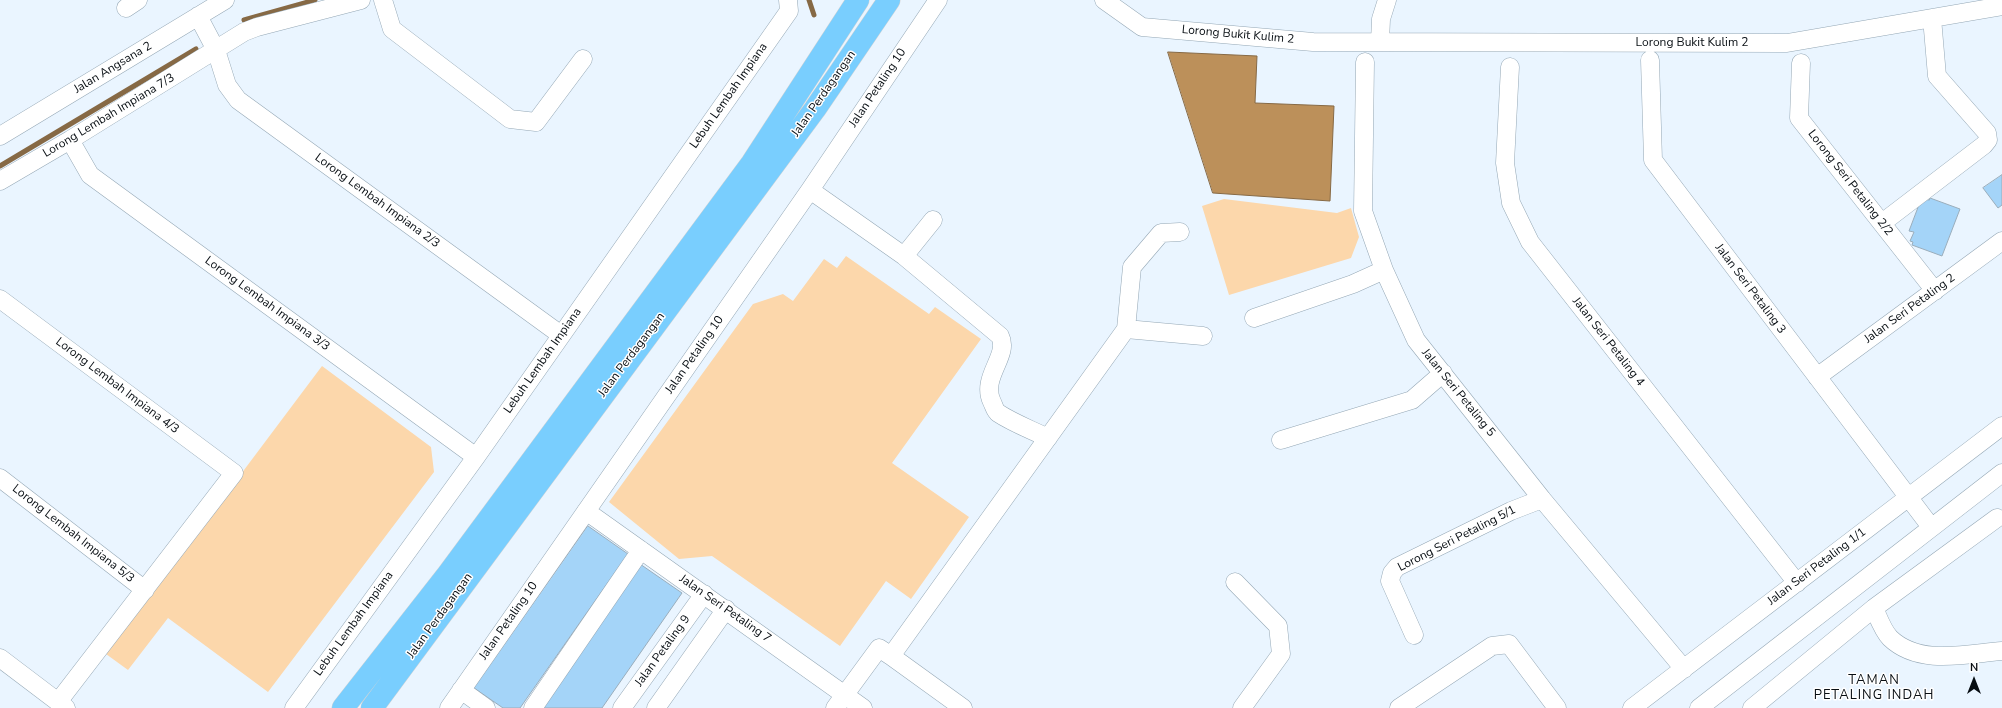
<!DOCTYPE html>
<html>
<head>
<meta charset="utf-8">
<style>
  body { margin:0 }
  #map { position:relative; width:2002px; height:708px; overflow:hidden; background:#eaf5ff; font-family:"Nunito Sans",sans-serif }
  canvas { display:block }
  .north { position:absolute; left:1954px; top:660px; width:40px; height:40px; -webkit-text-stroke:3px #fff; paint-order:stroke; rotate:0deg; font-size:11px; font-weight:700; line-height:16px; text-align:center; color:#080e13 }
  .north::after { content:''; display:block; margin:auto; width:14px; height:18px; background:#080e13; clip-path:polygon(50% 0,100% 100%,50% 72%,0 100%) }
</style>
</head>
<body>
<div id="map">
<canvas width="2002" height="708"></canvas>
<div class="north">N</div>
</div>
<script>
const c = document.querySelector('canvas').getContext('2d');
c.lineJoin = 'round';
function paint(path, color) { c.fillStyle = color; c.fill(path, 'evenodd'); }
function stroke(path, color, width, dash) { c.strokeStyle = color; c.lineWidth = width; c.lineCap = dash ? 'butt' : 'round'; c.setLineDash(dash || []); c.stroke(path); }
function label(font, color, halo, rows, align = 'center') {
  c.font = font + ' "Nunito Sans",sans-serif'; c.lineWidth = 3; c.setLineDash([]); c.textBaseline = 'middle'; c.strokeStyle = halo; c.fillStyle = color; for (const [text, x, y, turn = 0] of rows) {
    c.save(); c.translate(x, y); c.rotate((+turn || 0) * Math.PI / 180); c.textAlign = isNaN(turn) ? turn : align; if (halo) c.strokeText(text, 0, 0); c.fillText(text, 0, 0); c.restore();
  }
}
paint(new Path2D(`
  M 1224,199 L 1337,213 L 1351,208 L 1359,237 L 1351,258 L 1229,295 L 1202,206 Z
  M 846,256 L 929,314 L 935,307 L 981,339 L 892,463 L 969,517 L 911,599 L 886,581 L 840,646 L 712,556 L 679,559 L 609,502 L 753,304 L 783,294 L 793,301 L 824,259 L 837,268 Z
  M 322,366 L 431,447 L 434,472 L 268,692 L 168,618 L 128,670 L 106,654 Z`), '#fcd7ab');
const water = new Path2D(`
  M 1168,52 L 1257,56 L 1255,103 L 1334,106 L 1330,201 L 1213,193 Z`);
paint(water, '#bc905a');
stroke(water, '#866945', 1);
stroke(new Path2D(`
  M 809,0 L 814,15
  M 244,20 L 315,0
  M 0,166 L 196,49`), '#866945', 5);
const building = new Path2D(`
  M 2002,175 L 2002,205 L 1998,208 L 1983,188 Z
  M 1930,198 L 1960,209 L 1942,256 L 1912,245 L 1913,242 L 1910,241 L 1914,232 L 1909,231 L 1920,202 L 1924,199 L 1929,200 Z
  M 588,526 L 628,554 L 520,708 L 503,708 L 474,688 Z
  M 640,564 L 682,593 L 602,708 L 539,708 Z`);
paint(building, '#a4d4f8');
stroke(building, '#9aadbb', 1);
const minor = new Path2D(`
  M 383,0 L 392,29 L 510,119 L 536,122 L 583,59
  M 1104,0 L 1142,27 L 1313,42 L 1787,43 L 2002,6
  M 126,8 L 138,0
  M 198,16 L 216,50 L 227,85 L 238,100 L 561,335
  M 1380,42 L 1381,19 L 1387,0
  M 1650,60 L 1653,160 L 1931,527
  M 1365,62 L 1363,211 L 1384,270 L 1416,340 L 1542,499 L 1684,669
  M 1801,63 L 1799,118 L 1935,291
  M 1510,67 L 1505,163 L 1511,203 L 1530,242 L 1797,583
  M 0,136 L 225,0
  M 70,140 L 90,175 L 476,457
  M 0,181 L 70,140 L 244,32 L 257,27 L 361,0
  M 810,190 L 904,256 L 1000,336 C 1010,356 980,377 992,402 C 994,406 995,411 998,413 C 1013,423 1032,430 1048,438
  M 1882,223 L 1984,145 L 1988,140 L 1987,133 L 1937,76 L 1932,18
  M 904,256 L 933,220
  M 0,299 L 234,473 L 58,702
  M 1254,318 L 1353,284 L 1384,270
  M 1126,329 L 1203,336
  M 1817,377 L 2002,241
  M 1281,440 L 1412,400 L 1443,373
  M 0,478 L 145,590
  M 586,511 L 863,708
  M 1235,582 L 1278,626 L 1281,654 L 1242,708
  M 1874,608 C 1878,617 1883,631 1890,638 C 1919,666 1966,654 2002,651
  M 1414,635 L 1390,581 L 1392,573 L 1397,567 L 1511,511 L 1542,499
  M 891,656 L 963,708
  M 0,658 L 66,708
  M 461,690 L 486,708
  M 294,708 L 476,457 L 789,11 L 788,0
  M 449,708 L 810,190 L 938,0
  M 533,708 L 641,550
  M 622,708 L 704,594
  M 656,708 L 726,609
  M 835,708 L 879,648 L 891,656 L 1126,329 L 1132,267 L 1161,233 L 1180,232
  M 1399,708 L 1492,646 L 1509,644 L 1557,708
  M 1632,708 L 2002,426
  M 1699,708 L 2002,473
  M 1752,708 L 1874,608 L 1997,518`);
const major = new Path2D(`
  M 343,708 L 448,574 L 752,163 L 858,0
  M 372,708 L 815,109 L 889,0`);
stroke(minor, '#94a7b5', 19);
stroke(major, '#d3d4d5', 23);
stroke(minor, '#fff', 18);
stroke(major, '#79cefe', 22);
label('12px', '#080e13', '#fff', [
  ["Lorong Bukit Kulim 2",1238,35,5],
  ["Lorong Bukit Kulim 2",1692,43],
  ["Jalan Angsana 2",113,68,-31],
  ["Jalan Petaling 10",878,88,-56],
  ["Jalan Perdagangan",824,94,-55],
  ["Lebuh Lembah Impiana",729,96,-55],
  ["Lorong Lembah Impiana 7/3",109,116,-31],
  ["Lorong Seri Petaling 2/2",1850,183,52],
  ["Lorong Lembah Impiana 2/3",377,201,36],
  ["Jalan Seri Petaling 3",1750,289,53],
  ["Lorong Lembah Impiana 3/3",267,304,36],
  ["Jalan Seri Petaling 2",1910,309,-36],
  ["Jalan Seri Petaling 4",1608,342,52],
  ["Jalan Perdagangan",632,355,-53],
  ["Jalan Petaling 10",695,355,-55],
  ["Lebuh Lembah Impiana",543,361,-55],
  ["Lorong Lembah Impiana 4/3",117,386,37],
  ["Jalan Seri Petaling 5",1458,393,51],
  ["Lorong Lembah Impiana 5/3",73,534,38],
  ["Lorong Seri Petaling 5/1",1457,539,-27],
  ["Jalan Seri Petaling 1/1",1817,567,-37],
  ["Jalan Seri Petaling 7",725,609,35],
  ["Jalan Perdagangan",440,616,-54],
  ["Jalan Petaling 10",509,621,-55],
  ["Lebuh Lembah Impiana",354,624,-54],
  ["Jalan Petaling 9",663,651,-54]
]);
c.letterSpacing = '1px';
label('13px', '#080e13', '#fff', [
  ["TAMAN",1874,681],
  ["PETALING INDAH",1874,696]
]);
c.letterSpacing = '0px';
</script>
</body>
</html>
